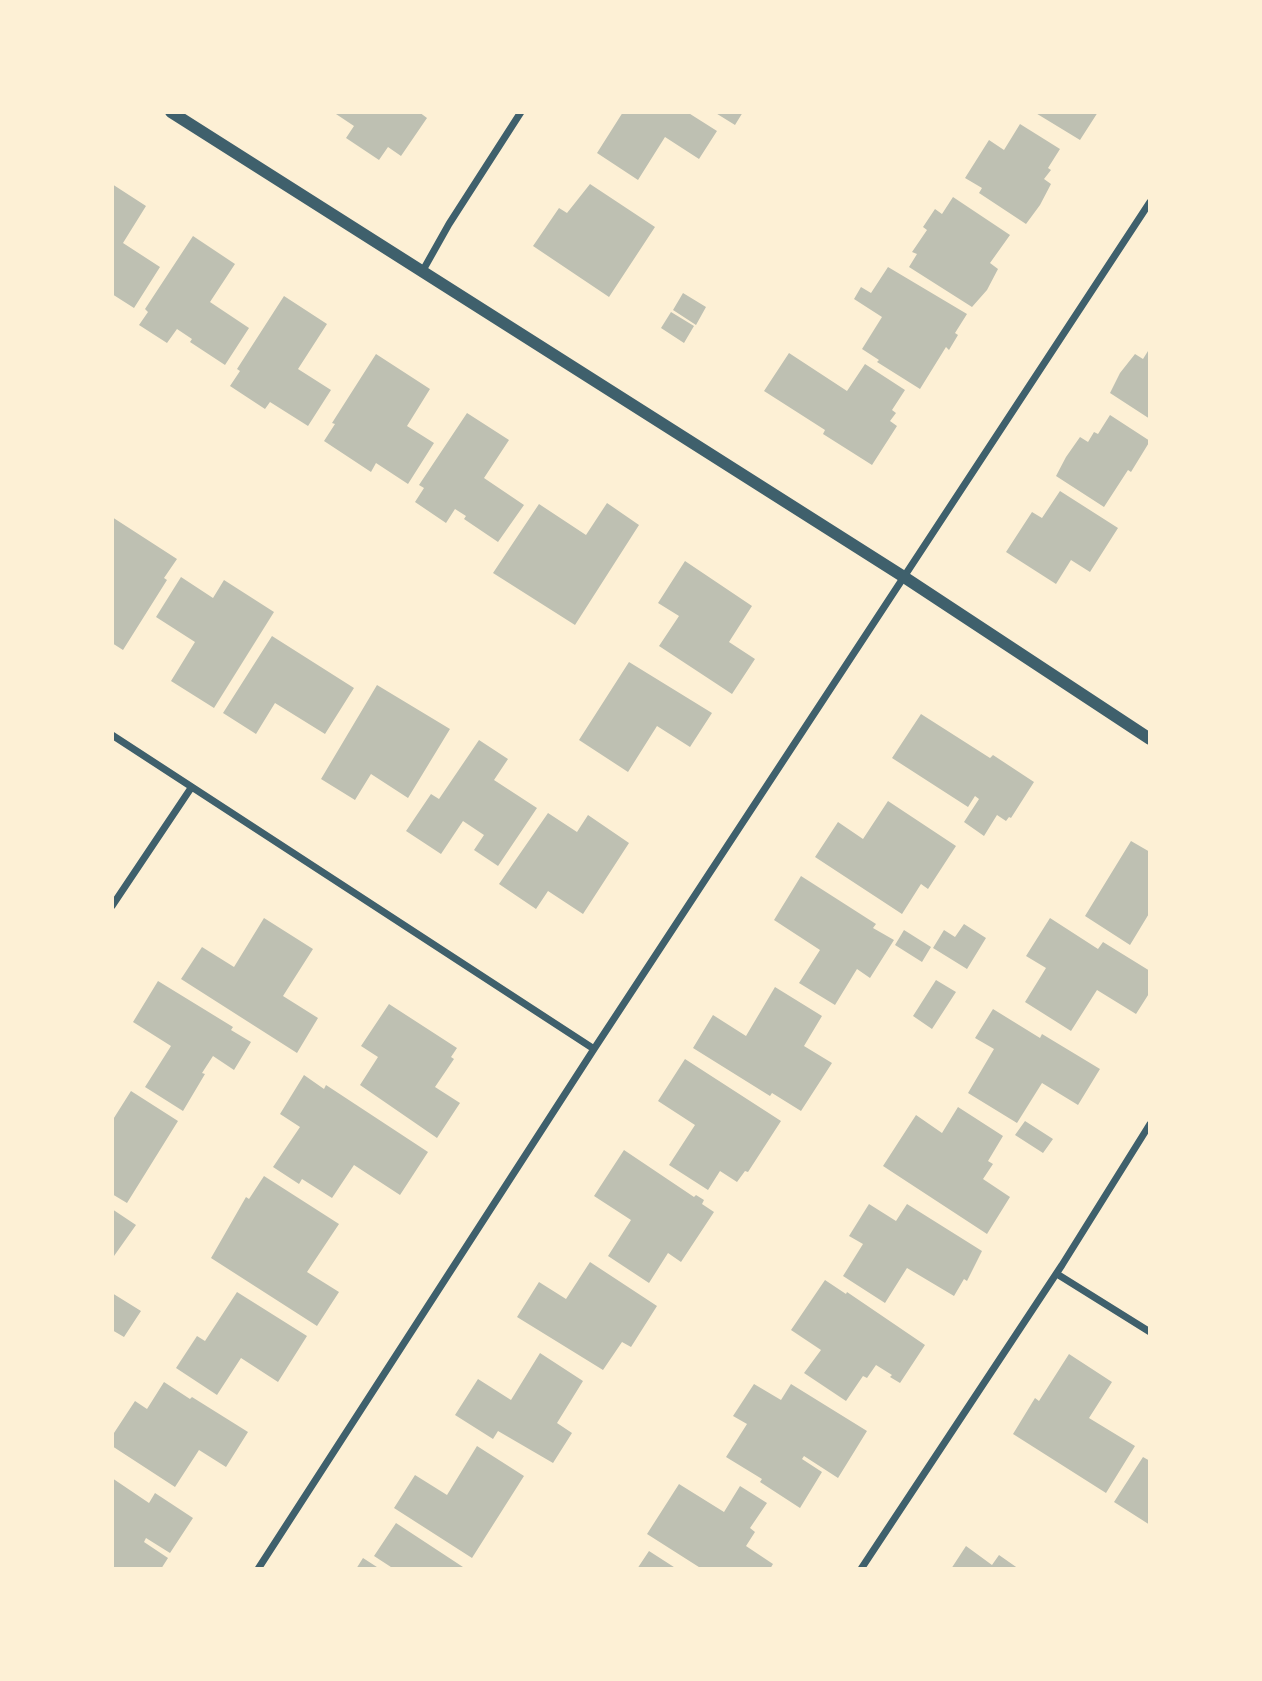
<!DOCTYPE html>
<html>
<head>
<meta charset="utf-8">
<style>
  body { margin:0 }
  #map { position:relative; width:1262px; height:1681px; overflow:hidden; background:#fdf0d5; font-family:"DejaVu Sans",sans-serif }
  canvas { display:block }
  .frame { position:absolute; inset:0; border:114px solid #fdf0d5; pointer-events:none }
</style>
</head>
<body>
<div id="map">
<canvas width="1262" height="1681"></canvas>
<div class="frame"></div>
</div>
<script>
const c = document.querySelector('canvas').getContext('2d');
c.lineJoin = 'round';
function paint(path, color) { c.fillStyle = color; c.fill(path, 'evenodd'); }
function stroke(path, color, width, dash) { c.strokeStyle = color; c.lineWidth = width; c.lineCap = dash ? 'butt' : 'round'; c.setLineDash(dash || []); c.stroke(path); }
paint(new Path2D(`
  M 333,112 L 419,112 L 427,118 L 401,156 L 388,147 L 379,160 L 346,138 L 354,126 Z
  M 623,112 L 687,112 L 717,131 L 699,159 L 665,137 L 638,180 L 597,153 Z
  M 714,112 L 743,112 L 735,125 Z
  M 1034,112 L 1098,112 L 1080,140 Z
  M 1020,124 L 1060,149 L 1048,168 L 1051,170 L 1044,179 L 1051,184 L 1040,205 L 1026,224 L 979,193 L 982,188 L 965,178 L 989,140 L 1004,150 Z
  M 112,184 L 146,206 L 123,243 L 160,267 L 134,308 L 112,294 Z
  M 590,184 L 655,227 L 609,297 L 533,246 L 559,208 L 567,213 Z
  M 953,197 L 1010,235 L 990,263 L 998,269 L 987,290 L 972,307 L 909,267 L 917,254 L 912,252 L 927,230 L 923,227 L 935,209 L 942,214 Z
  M 193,236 L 235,264 L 210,302 L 249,328 L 225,365 L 190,342 L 192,339 L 177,329 L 167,343 L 139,325 L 148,312 L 145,309 Z
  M 888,267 L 967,314 L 955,333 L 958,335 L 949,350 L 946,347 L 920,389 L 877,362 L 879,360 L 862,349 L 882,317 L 854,299 L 861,287 L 871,293 Z
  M 683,293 L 706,307 L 696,325 L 673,310 Z
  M 284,296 L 327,324 L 298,369 L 331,390 L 308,426 L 270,402 L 265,409 L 230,386 L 240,371 L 237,369 Z
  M 671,312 L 694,326 L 684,343 L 661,328 Z
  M 1148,351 L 1150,352 L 1150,419 L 1110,393 L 1120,373 L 1135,354 L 1143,359 Z
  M 789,353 L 847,391 L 865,364 L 905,390 L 892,410 L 896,413 L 890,421 L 897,426 L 872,465 L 823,434 L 825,430 L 764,391 Z
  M 376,354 L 430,389 L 407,426 L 434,443 L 408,484 L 376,463 L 371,472 L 324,441 L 335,424 L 332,423 Z
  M 467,413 L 509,440 L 484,478 L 524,505 L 498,542 L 464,519 L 466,516 L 455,509 L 446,523 L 415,502 L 424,488 L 419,485 Z
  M 1110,415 L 1150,441 L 1131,472 L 1128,470 L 1104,507 L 1056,476 L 1066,457 L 1080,437 L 1088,442 L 1094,432 L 1098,434 Z
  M 1060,491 L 1118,528 L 1090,572 L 1071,560 L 1056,584 L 1006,552 L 1032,512 L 1042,518 Z
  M 607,503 L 639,525 L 575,625 L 493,573 L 539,504 L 586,535 Z
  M 112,517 L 177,559 L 164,578 L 167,580 L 123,650 L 112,643 Z
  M 685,561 L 752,606 L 729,642 L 755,659 L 732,694 L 659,646 L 679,616 L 658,603 Z
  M 181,577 L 213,598 L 224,580 L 274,612 L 214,708 L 171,681 L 195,642 L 156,617 Z
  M 272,636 L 354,688 L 325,734 L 275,703 L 256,734 L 223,713 Z
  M 629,662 L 712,713 L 690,747 L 657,726 L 628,772 L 579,740 Z
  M 377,685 L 450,729 L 408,798 L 371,774 L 355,800 L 321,779 Z
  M 921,714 L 990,758 L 993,755 L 1034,782 L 1011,818 L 1009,817 L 1006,821 L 997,815 L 984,836 L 964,822 L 979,799 L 975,796 L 968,807 L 892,758 Z
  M 479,740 L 508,759 L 494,780 L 537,808 L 498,866 L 474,850 L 484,835 L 463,821 L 441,854 L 406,831 L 431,794 L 439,799 Z
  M 888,801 L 956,846 L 928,889 L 921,884 L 902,914 L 815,857 L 838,822 L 863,839 Z
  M 548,813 L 577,832 L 588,815 L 629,843 L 583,914 L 548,891 L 536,909 L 499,884 Z
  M 1131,841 L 1150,852 L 1150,912 L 1130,945 L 1085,916 Z
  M 801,876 L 876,924 L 873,928 L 894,940 L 870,978 L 857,969 L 835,1005 L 799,983 L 820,950 L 774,920 Z
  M 264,918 L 313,949 L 283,996 L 318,1018 L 297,1053 L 181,979 L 202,947 L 234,967 Z
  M 1050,918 L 1098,949 L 1103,942 L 1150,971 L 1150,992 L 1136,1014 L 1097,990 L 1071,1031 L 1025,1002 L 1046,968 L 1026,956 Z
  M 964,924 L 986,938 L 967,969 L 933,948 L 944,930 L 955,937 Z
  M 904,930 L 931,947 L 922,962 L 895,945 Z
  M 936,980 L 956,992 L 932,1029 L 913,1016 Z
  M 158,981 L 233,1027 L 231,1030 L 251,1042 L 234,1070 L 213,1056 L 202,1073 L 205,1074 L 183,1111 L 145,1087 L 171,1046 L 133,1022 Z
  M 775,987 L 822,1016 L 804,1046 L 832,1063 L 801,1111 L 772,1093 L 770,1096 L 693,1048 L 713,1015 L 746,1036 Z
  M 389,1004 L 457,1048 L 451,1057 L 454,1059 L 435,1087 L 460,1103 L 437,1138 L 360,1085 L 378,1057 L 361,1046 Z
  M 993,1009 L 1040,1038 L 1042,1034 L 1100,1069 L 1078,1105 L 1042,1083 L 1017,1123 L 968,1093 L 994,1049 L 975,1038 Z
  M 685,1059 L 781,1121 L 748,1172 L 745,1171 L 737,1182 L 720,1171 L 708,1190 L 669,1165 L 695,1125 L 658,1101 Z
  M 304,1075 L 324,1089 L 326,1085 L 428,1152 L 400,1195 L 354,1165 L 332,1198 L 302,1179 L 299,1184 L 273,1167 L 300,1127 L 280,1114 Z
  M 131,1091 L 178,1121 L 127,1203 L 112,1194 L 112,1121 Z
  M 958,1107 L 1003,1136 L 988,1161 L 993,1164 L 983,1179 L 1010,1197 L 987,1234 L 883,1166 L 916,1115 L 942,1133 Z
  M 1025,1121 L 1053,1139 L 1043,1153 L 1015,1135 Z
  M 624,1150 L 694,1197 L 696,1195 L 704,1200 L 702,1204 L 714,1212 L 681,1262 L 668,1253 L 649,1283 L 608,1256 L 631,1220 L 594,1196 Z
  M 264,1176 L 339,1224 L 307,1272 L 339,1292 L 317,1326 L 211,1258 L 246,1197 L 249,1199 Z
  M 869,1204 L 896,1221 L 907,1204 L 982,1251 L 967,1281 L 964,1279 L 954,1296 L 907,1268 L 885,1303 L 843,1276 L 863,1244 L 849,1236 Z
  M 112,1209 L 136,1225 L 114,1256 L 112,1255 Z
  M 590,1262 L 657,1306 L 631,1347 L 622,1342 L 603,1370 L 517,1317 L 539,1282 L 566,1299 Z
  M 825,1280 L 846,1294 L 847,1292 L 925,1345 L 900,1383 L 890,1377 L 892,1375 L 876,1365 L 867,1378 L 863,1376 L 846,1401 L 804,1373 L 821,1350 L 791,1330 Z
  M 237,1292 L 307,1336 L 278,1382 L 241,1358 L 217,1395 L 176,1368 L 197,1336 L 205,1341 Z
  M 112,1293 L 141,1311 L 124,1337 L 112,1330 Z
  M 540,1353 L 583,1381 L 557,1423 L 572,1433 L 553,1463 L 498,1431 L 493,1439 L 455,1415 L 478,1379 L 511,1400 Z
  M 1069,1354 L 1112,1382 L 1089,1418 L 1135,1446 L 1106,1493 L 1013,1434 L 1035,1398 L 1039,1401 Z
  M 164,1382 L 190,1399 L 192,1397 L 248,1432 L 226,1467 L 199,1450 L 175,1487 L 112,1446 L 112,1436 L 135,1401 L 147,1409 Z
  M 754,1384 L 781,1400 L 791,1384 L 867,1431 L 838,1478 L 804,1456 L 802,1459 L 822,1472 L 800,1508 L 760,1482 L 762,1479 L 726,1457 L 747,1424 L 733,1416 Z
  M 477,1446 L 524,1476 L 472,1558 L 394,1508 L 415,1475 L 447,1495 Z
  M 1143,1457 L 1150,1461 L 1150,1525 L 1114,1502 Z
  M 112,1478 L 149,1503 L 155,1493 L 193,1518 L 170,1553 L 146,1538 L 144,1542 L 168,1558 L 161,1569 L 112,1569 Z
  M 679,1484 L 724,1512 L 740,1486 L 767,1503 L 750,1528 L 755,1532 L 746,1546 L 773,1564 L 770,1569 L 702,1569 L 647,1534 Z
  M 396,1523 L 463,1567 L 462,1569 L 394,1569 L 374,1556 Z
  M 966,1546 L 992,1565 L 999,1555 L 1019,1569 L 951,1569 Z
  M 649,1551 L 677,1569 L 637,1569 Z
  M 363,1558 L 380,1569 L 356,1569 Z`), '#bec0b2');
stroke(new Path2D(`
  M 422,272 L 449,224 L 521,112
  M 112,735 L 594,1049
  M 112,906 L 191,788
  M 1057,1274 L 1150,1332
  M 258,1569 L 594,1049 L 1150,202
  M 861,1569 L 1062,1265 L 1150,1124`), '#3f606c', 7);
stroke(new Path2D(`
  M 171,112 L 904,577 L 1150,739`), '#3f606c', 12);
</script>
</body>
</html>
